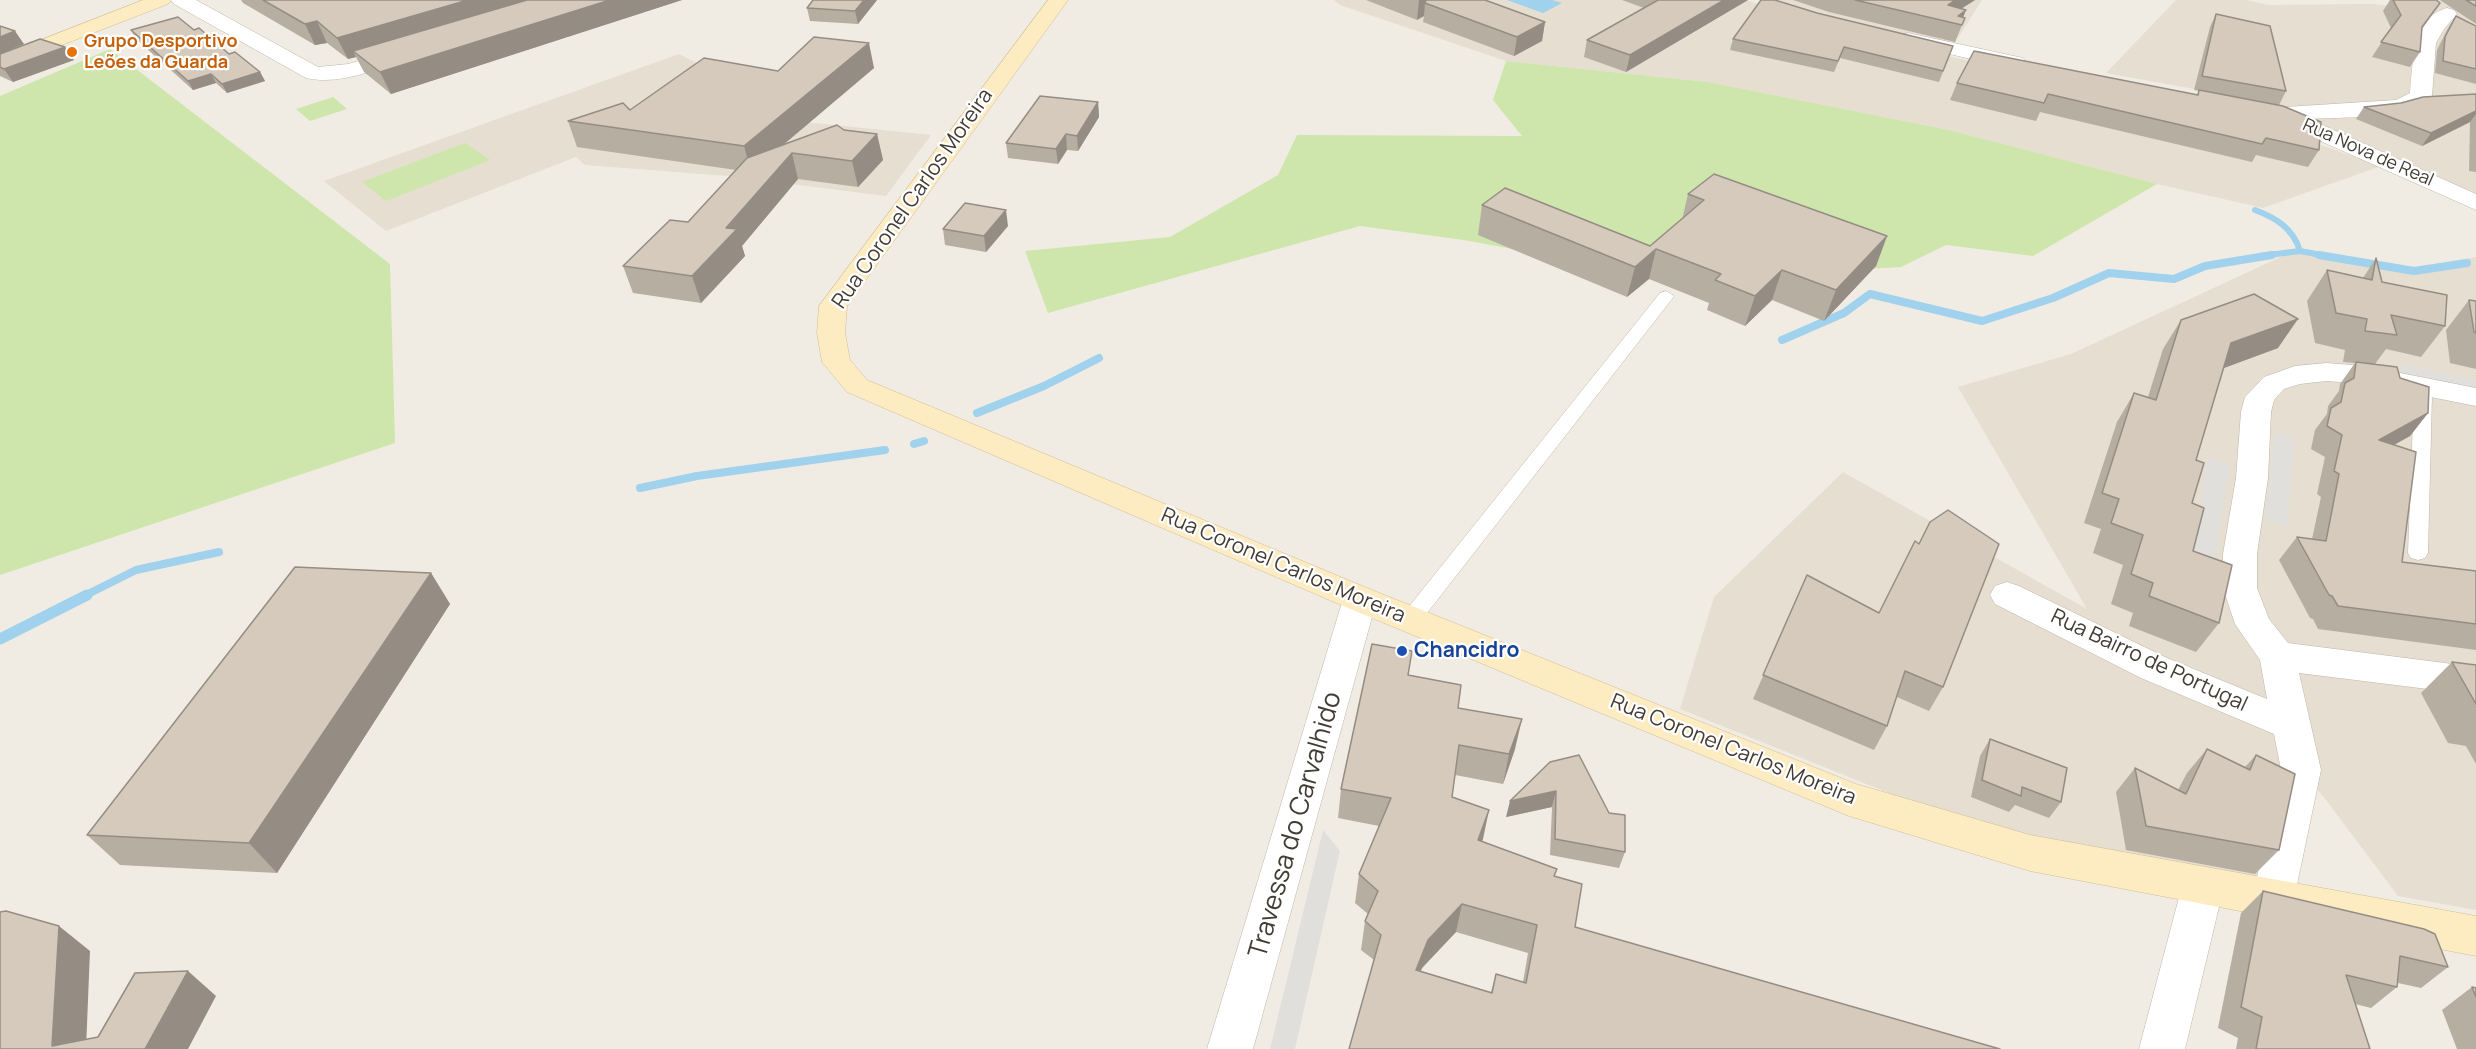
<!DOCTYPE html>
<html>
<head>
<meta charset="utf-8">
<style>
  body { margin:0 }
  canvas { display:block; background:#f1ece3 }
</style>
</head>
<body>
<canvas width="2476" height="1049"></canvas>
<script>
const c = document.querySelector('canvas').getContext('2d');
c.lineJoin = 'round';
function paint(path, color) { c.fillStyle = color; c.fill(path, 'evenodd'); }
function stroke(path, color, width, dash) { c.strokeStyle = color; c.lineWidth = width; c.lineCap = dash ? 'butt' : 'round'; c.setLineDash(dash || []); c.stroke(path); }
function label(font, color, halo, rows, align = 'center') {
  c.font = font + ' Manrope,sans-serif'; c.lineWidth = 4.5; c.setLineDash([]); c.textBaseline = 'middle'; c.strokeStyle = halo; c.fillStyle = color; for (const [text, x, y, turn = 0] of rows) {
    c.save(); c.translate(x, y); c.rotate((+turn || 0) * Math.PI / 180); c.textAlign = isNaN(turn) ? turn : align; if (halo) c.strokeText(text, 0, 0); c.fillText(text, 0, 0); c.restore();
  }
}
paint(new Path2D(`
  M 1334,0 L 1746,0 L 1882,43 L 2229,113 L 2381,166 L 2263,208 L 2157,184 L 1949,130 L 1708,82 L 1506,61 L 1340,5 Z
  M 1778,0 L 1982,0 L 1953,46 L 1817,14 Z
  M 2176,0 L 2247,0 L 2268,5 L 2371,4 L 2426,9 L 2421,0 L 2476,0 L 2476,194 L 2313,122 L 2310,110 L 2106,73 Z
  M 679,54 L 752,91 L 727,114 L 931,135 L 886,196 L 728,176 L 585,165 L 576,157 L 386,231 L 324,181 Z
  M 2300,248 L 2408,269 L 2476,257 L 2476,910 L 2398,896 L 2323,796 L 2292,763 L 2275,886 L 1998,837 L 1680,709 L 1714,597 L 1843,472 L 2087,609 L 1958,387 L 2071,354 Z`), '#e5ded1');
paint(new Path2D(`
  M 110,49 L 390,264 L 395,443 L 0,575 L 0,96 Z
  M 1506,61 L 1708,82 L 1949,130 L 2157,184 L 2033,256 L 1946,245 L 1901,267 L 1677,280 L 1464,240 L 1360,226 L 1048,313 L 1025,251 L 1170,237 L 1278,175 L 1297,135 L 1522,136 L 1493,100 Z
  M 333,97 L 347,109 L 310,121 L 296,109 Z
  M 465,143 L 490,160 L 386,201 L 362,182 Z`), '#cee5ac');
paint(new Path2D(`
  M 2397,364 L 2476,380 L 2476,391 L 2401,375 Z
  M 2275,432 L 2294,438 L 2287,527 L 2265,519 Z
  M 2207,457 L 2229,464 L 2214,566 L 2194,558 Z
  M 1323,830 L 1340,851 L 1295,1049 L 1270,1049 Z`), '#e1dfdc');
paint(new Path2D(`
  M 1507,0 L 1552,0 L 1562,3 L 1543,13 Z`), '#a0d1ed');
stroke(new Path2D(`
  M 2255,210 C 2276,218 2293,228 2300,251 L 2327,256
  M 2260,256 L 2300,251`), '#a0d1ed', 6);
stroke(new Path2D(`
  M 2319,255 L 2414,271 L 2467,263
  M 1782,340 L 1844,313 L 1870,294 L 1982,321 L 2053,298 L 2109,273 L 2174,279 L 2205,266 L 2272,255
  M 977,413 L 1044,386 L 1099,358
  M 914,444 L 924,441
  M 640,488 L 697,476 L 885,450
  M 84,596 L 136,570 L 219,552`), '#a0d1ed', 8);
stroke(new Path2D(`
  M 0,639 L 87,595`), '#a0d1ed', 11);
const service = new Path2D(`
  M 1666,291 L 1674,296 L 1672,299 L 1417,626 L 1410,628 L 1403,626 L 1400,620 L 1403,614 L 1660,293 Z
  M 2423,389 L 2429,390 L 2432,394 L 2428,553 L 2425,558 L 2418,560 L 2411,558 L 2408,553 L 2414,394 L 2417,390 Z`);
const minor = new Path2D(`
  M 171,0 L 196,0 L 318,67 L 348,64 L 403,48 L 410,50 L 413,54 L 410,58 C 379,68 340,86 306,78 L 174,4 Z
  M 2447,8 L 2454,10 L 2457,14 L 2444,29 L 2436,43 L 2432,96 C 2415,120 2337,117 2309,119 L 2476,194 L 2476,210 L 2273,120 L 2270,115 L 2273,110 L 2285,107 L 2396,100 L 2410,93 C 2413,65 2412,17 2447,8 Z
  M 1908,33 L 2023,58 L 2026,63 L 2023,68 L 2015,69 L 1901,43 L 1898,39 L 1901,35 Z
  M 2326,363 L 2365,366 L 2476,388 L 2476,406 L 2365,384 L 2326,381 L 2300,384 L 2284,389 L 2274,400 L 2271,412 L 2268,478 L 2257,554 L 2257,588 L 2269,619 L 2288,643 L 2476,667 L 2476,695 L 2299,673 L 2321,770 L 2294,899 L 2288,912 L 2273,918 L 2258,912 L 2252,899 L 2281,770 L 2274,734 L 2141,678 L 1995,604 L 1990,595 L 1995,586 L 2007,582 L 2019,586 L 2167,658 L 2267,699 L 2260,660 L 2235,624 L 2223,588 L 2223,554 L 2236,478 L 2241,412 L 2245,397 L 2264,377 L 2295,366 Z
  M 2203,867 L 2218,873 L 2224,886 L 2185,1049 L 2139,1049 L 2182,886 L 2188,873 Z`);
const tertiary = new Path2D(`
  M 1360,586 L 1372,590 L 1377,599 L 1253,1049 L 1207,1049 L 1343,599 L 1348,590 Z`);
const secondary = new Path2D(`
  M 143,0 L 171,0 L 168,4 L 0,69 L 0,56 Z
  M 1048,0 L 1068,0 L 847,306 L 845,333 L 850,360 L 867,380 L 1372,590 L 1856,784 L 2030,835 L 2476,916 L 2476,956 L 2030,871 L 1849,816 L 1348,608 L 847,392 L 822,362 L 817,333 L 819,306 Z`);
stroke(service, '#bfb6a9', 1);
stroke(minor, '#bfb6a9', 1);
stroke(tertiary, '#bfb6a9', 1);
stroke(secondary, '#d0bd94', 1);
paint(service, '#fff');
paint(minor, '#fff');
paint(tertiary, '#fff');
paint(secondary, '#fdebc1');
paint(new Path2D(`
  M 241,0 L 682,0 L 391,94 L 364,72 L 356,57 L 348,59 L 327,43 L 315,45 L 243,3 Z
  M 877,0 L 858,24 L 810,21 L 807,8 Z
  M 1366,0 L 1485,0 L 1545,22 L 1542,41 L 1514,56 L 1423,22 L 1424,16 L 1417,20 Z
  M 1622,0 L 1748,0 L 1626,72 L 1584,57 L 1587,40 L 1644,8 Z
  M 1793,0 L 1975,0 L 1961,9 L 1966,10 L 1963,18 L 1965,18 L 1955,42 L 1829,12 Z
  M 2390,0 L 2436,0 L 2440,3 L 2422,29 L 2420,52 L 2410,67 L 2372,57 L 2391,28 L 2383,11 Z
  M 2440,0 L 2476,0 L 2476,24 Z
  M 1817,13 L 1953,46 L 1939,82 L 1840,58 L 1834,72 L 1730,50 L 1733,39 Z
  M 2216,14 L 2286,91 L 2279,105 L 2319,150 L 2308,167 L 2256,155 L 2252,162 L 2040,112 L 2036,121 L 1950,100 L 1957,83 L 2197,95 L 2199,91 L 2194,90 L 2210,27 Z
  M 2456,16 L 2476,26 L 2476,84 L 2435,73 L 2437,50 L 2448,28 Z
  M 0,26 L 24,44 L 9,50 L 74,60 L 13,82 L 0,76 Z
  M 131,30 L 194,30 L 229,54 L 260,72 L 265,81 L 227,93 L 216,83 L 193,90 L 136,39 Z
  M 874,68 L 783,145 L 844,130 L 877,134 L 883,160 L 858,187 L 798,179 L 742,246 L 745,256 L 701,303 L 633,293 L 623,266 L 688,222 L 736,170 L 577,147 L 568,121 L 630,110 L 778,71 Z
  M 2476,94 L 2476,172 L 2469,171 L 2470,122 L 2422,146 L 2356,119 L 2364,107 Z
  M 1098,102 L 1099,117 L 1078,151 L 1067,150 L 1058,164 L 1008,158 L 1006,143 Z
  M 1688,194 L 1887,236 L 1876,266 L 1824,321 L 1772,300 L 1745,326 L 1707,310 L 1709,303 L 1649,279 L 1627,297 L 1478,235 L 1482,205 L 1650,246 L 1682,220 Z
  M 1008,226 L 986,252 L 945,245 L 943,229 Z
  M 2376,258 L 2382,282 L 2445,326 L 2421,357 L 2386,349 L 2375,364 L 2400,378 L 2428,413 L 2410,436 L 2394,445 L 2402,562 L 2476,571 L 2476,650 L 2318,629 L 2313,619 L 2310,618 L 2279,560 L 2297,537 L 2312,539 L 2321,497 L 2317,494 L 2325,457 L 2311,449 L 2315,430 L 2327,414 L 2328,406 L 2339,391 L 2340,384 L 2355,363 L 2343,362 L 2345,350 L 2315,343 L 2307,301 L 2327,270 L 2363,278 Z
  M 2469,300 L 2476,301 L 2476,369 L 2450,363 L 2446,330 Z
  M 2181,320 L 2278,348 L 2224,368 L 2196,460 L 2192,503 L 2193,551 L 2219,623 L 2196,652 L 2129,626 L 2133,613 L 2111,604 L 2123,565 L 2093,553 L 2101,529 L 2084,523 L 2117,422 L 2134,393 L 2148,397 L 2163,349 Z
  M 1930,522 L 1943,687 L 1929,711 L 1897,697 L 1887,726 L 1874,750 L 1753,699 L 1807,575 L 1879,613 L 1919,543 Z
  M 431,573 L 450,604 L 277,873 L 120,865 L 87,835 Z
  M 2452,662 L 2476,665 L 2476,764 L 2466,746 L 2448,743 L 2421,693 Z
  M 1409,675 L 1458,708 L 1515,749 L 1503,784 L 1455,775 L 1452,797 L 1482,842 L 1554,876 L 1575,927 L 2000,1049 L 1349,1049 L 1374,960 L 1361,950 L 1365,921 L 1368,914 L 1355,903 L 1359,874 L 1379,826 L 1338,818 L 1341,789 ZM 1456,932 L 1528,953 L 1523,982 L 1496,974 L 1491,992 L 1421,971 L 1422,968 Z
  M 1990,739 L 2061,802 L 2049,818 L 2015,805 L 2009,812 L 1971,797 L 1980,756 Z
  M 2207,749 L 2245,767 L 2256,755 L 2279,850 L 2255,874 L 2126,850 L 2116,792 L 2135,768 L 2178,790 L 2187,773 Z
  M 1550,762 L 1625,852 L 1619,868 L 1550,855 L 1552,807 L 1506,817 Z
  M 2263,891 L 2448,967 L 2421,988 L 2398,983 L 2397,987 L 2371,1008 L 2355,1004 L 2370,1049 L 2236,1049 L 2238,1038 L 2218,1028 L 2241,913 Z
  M 2472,987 L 2476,988 L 2476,1049 L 2457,1049 L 2442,1010 Z`), '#b7aea2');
paint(new Path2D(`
  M 468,0 L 547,0 L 353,51 L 356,57 L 348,59 L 337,38 Z
  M 610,0 L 682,0 L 391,94 L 380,72 Z
  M 864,0 L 877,0 L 858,24 L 855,11 Z
  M 1419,0 L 1427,0 L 1425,3 L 1424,16 L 1417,20 Z
  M 1724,0 L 1748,0 L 1626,72 L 1630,55 Z
  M 1955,0 L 1975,0 L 1943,20 L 1948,5 Z
  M 1966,10 L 1960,24 L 1958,16 Z
  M 317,21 L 327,43 L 315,45 L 305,24 Z
  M 1545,22 L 1542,41 L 1514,56 L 1517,37 Z
  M 15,31 L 24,44 L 0,54 L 0,37 Z
  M 869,43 L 874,68 L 751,172 L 744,146 Z
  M 65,47 L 74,60 L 13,82 L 4,69 Z
  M 260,72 L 265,81 L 227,93 L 222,84 Z
  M 211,74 L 216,83 L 193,90 L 188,81 Z
  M 1098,102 L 1099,117 L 1078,151 L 1077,136 Z
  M 2476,111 L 2476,114 L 2470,122 L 2422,146 L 2431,133 Z
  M 877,134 L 883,160 L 858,187 L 852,161 Z
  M 1066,134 L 1067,150 L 1058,164 L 1056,149 Z
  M 792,153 L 798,179 L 742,246 L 745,256 L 701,303 L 692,276 L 726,228 Z
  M 1006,210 L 1008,226 L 986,252 L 984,236 Z
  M 1887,236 L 1876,266 L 1824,321 L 1836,290 Z
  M 1656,249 L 1649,279 L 1627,297 L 1635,267 Z
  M 1782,270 L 1772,300 L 1745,326 L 1755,296 Z
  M 2298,319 L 2278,348 L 2213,372 L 2231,343 Z
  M 2428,413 L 2410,436 L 2361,463 L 2379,440 Z
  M 431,573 L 450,604 L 277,873 L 249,843 Z
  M 1522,719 L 1515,749 L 1503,784 L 1509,754 Z
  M 1556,791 L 1552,807 L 1506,817 L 1510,801 Z
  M 1489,810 L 1483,839 L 1472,869 L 1478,840 Z
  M 1462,904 L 1456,932 L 1422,968 L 1410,997 L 1416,970 L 1428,940 Z
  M 59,926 L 90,951 L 86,1049 L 52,1046 Z
  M 188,971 L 216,996 L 188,1049 L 145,1049 Z`), '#958d84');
const building = new Path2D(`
  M 263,0 L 468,0 L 337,38 L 317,21 L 305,24 Z
  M 527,0 L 610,0 L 380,72 L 353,51 Z
  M 813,0 L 864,0 L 855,11 L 807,8 Z
  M 1426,0 L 1485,0 L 1545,22 L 1517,37 L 1425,3 Z
  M 1658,0 L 1724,0 L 1630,55 L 1587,40 Z
  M 1761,0 L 1775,0 L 1817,13 L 1953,46 L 1943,71 L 1844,47 L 1838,61 L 1733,39 Z
  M 1855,0 L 1955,0 L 1948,5 L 1966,10 L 1958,16 L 1965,18 L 1962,25 Z
  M 2393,0 L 2436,0 L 2440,3 L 2422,27 L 2420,52 L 2381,42 L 2401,15 Z
  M 2466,0 L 2476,0 L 2476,6 Z
  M 2216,14 L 2270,26 L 2286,91 L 2202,76 Z
  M 2456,16 L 2476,26 L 2476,69 L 2443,61 L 2445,37 Z
  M 178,17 L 194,30 L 199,28 L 229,54 L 235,52 L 260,72 L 222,84 L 211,74 L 188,81 L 131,30 Z
  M 0,26 L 15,31 L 0,37 Z
  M 814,37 L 869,43 L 744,146 L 568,121 L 623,103 L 630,110 L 704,58 L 778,71 Z
  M 40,39 L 65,47 L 4,69 L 0,67 L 0,54 Z
  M 1974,51 L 2198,95 L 2199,90 L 2283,106 L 2321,122 L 2319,150 L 2266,138 L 2262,144 L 2048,94 L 2044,103 L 1957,83 Z
  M 2476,94 L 2476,111 L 2431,133 L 2364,107 L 2401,103 L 2423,97 Z
  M 1040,96 L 1098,102 L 1077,136 L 1066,134 L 1056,149 L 1006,143 Z
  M 837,125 L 844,130 L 877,134 L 852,161 L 792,153 L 726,228 L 737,229 L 692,276 L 623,266 L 670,220 L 688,222 L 747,158 Z
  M 1714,174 L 1887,236 L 1836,290 L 1782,270 L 1755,296 L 1715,280 L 1721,274 L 1656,249 L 1635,267 L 1482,205 L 1505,188 L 1650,246 L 1704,200 L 1688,194 Z
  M 965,203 L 1006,210 L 984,236 L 943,229 Z
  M 2376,258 L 2382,282 L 2447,295 L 2445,326 L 2391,315 L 2397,335 L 2365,331 L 2367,319 L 2336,313 L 2327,270 L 2372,280 Z
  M 2254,294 L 2298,319 L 2231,343 L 2196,460 L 2204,463 L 2192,503 L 2204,508 L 2193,551 L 2232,565 L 2219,623 L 2149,596 L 2153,583 L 2131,574 L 2143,535 L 2111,523 L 2119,499 L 2102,493 L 2134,393 L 2156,400 L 2181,320 Z
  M 2469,300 L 2476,301 L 2476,333 L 2474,332 Z
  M 2356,362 L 2397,367 L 2400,378 L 2429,387 L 2428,413 L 2379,440 L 2416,452 L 2402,562 L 2476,571 L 2476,624 L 2338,606 L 2332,596 L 2329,595 L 2297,537 L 2326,541 L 2339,474 L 2334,471 L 2342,435 L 2327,426 L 2331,408 L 2341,402 L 2345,383 L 2354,378 Z
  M 1948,510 L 1999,544 L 1943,687 L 1905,671 L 1887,726 L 1763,675 L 1807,575 L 1879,613 L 1915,541 L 1919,544 L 1930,522 Z
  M 295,567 L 431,573 L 249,843 L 87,835 Z
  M 1372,644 L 1412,651 L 1408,675 L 1461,685 L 1458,708 L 1522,719 L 1509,754 L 1459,745 L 1452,797 L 1489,810 L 1478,840 L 1557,869 L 1554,876 L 1582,884 L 1575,927 L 2000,1049 L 1349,1049 L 1381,935 L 1365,921 L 1378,891 L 1359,874 L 1391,798 L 1341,789 ZM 1462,904 L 1537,925 L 1526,983 L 1496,974 L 1492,993 L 1416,970 L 1428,940 Z
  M 2452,662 L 2476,665 L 2476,704 Z
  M 1990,739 L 2067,768 L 2061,802 L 2022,787 L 2021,796 L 1982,780 Z
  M 2207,749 L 2250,770 L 2256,755 L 2295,774 L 2279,850 L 2146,826 L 2135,768 L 2186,794 Z
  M 1579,755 L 1609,813 L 1625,815 L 1625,852 L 1555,839 L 1556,791 L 1510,801 L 1550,762 Z
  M 2263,891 L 2424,929 L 2435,934 L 2448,967 L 2400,956 L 2397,987 L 2346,975 L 2370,1049 L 2256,1049 L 2262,1017 L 2241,1007 Z
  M 6,911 L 59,926 L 52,1046 L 98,1037 L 135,973 L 188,971 L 145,1049 L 0,1049 L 0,912 Z
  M 2472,987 L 2476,988 L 2476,997 Z`);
paint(building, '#d5cabc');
stroke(building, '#958d84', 1.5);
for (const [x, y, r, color] of [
  [72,52,6,"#e8710a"],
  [1402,651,6,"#1a4fb4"]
]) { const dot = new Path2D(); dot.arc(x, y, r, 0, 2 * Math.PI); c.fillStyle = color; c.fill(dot); stroke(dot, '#fff', 2); }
label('bold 18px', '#c56008', '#fff', [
  ["Grupo Desportivo",84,42],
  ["Leões da Guarda",84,63]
], 'left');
label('18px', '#423c34', '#fff', [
  ["Rua Nova de Real",2368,153,24]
]);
label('21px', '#423c34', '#fff', [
  ["Rua Coronel Carlos Moreira",913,199,-55],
  ["Rua Coronel Carlos Moreira",1283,566,23],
  ["Rua Bairro de Portugal",2149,661,25],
  ["Rua Coronel Carlos Moreira",1733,750,22]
]);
label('bold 21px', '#164399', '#fff', [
  ["Chancidro",1414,651]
], 'left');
label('26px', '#423c34', '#fff', [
  ["Travessa do Carvalhido",1296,825,-74]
]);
</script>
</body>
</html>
